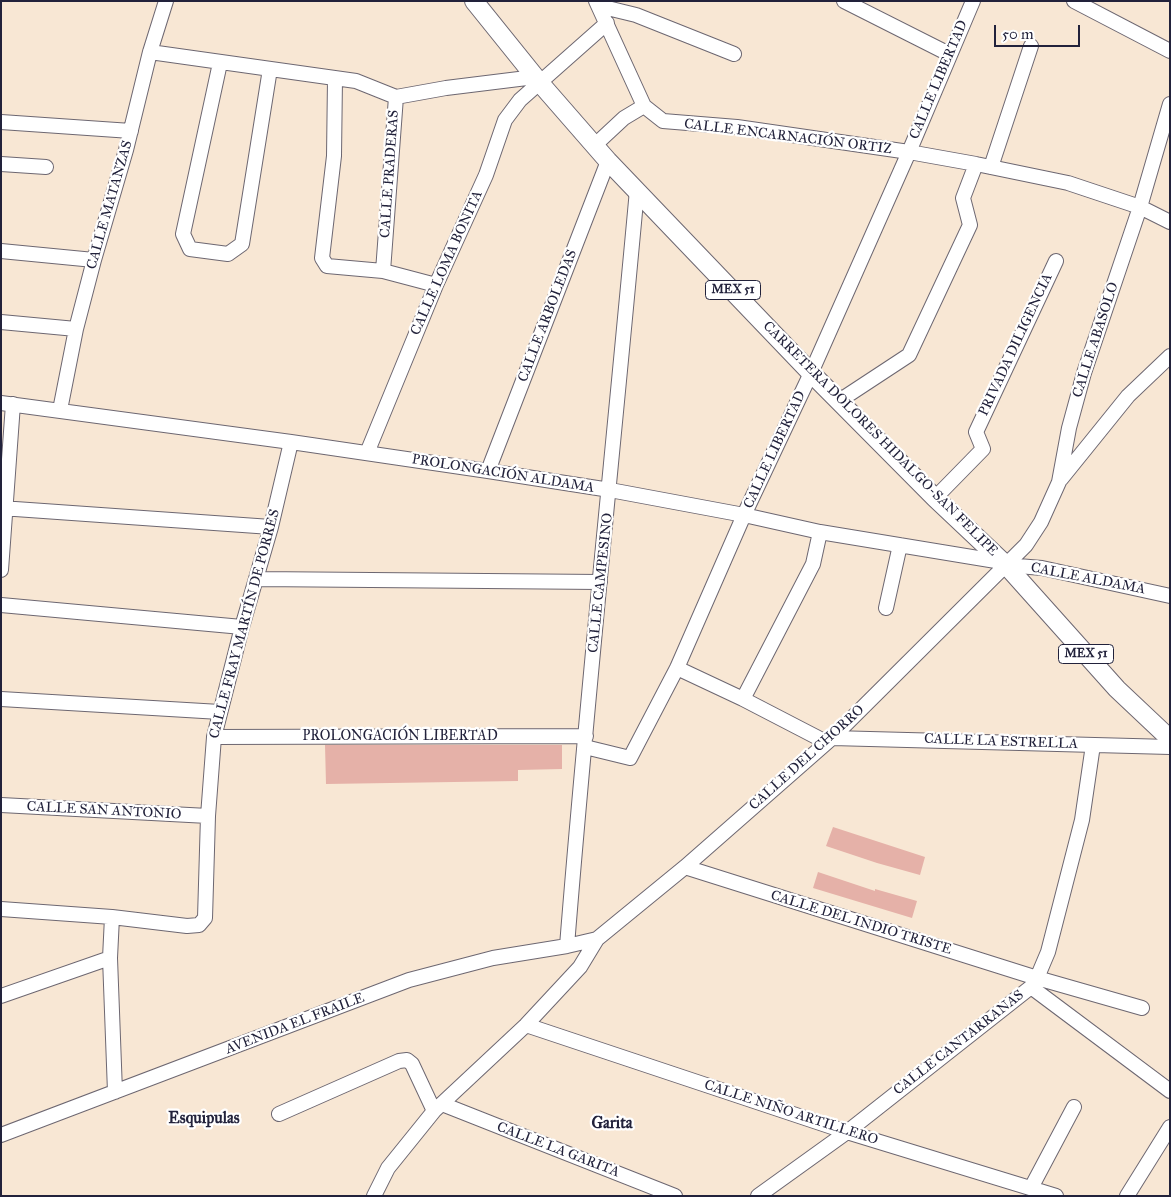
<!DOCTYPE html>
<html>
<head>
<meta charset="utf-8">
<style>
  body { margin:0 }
  #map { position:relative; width:1171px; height:1197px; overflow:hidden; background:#f8e7d4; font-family:"IM FELL Great Primer",serif }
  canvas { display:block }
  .frame { position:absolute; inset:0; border:2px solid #22223b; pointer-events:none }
  .scale { position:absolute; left:994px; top:25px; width:86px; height:22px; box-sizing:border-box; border:2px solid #22223b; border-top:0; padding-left:6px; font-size:15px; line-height:18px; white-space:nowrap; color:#22223b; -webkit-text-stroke:4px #fff; paint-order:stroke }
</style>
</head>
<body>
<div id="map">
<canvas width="1171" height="1197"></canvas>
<div class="frame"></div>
<div class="scale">50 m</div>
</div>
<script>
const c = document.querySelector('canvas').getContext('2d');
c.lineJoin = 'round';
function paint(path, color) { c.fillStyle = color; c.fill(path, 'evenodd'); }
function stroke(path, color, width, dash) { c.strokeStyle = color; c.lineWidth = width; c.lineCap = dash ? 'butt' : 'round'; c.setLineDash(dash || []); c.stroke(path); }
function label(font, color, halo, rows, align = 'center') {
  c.font = font + ' "IM FELL Great Primer",serif'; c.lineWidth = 4.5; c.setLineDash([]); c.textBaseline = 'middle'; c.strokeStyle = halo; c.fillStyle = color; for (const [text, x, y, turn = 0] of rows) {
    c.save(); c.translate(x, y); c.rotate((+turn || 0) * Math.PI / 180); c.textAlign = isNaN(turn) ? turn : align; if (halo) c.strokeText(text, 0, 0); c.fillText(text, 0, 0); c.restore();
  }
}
paint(new Path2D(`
  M 325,745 L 562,745 L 562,769 L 518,770 L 518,781 L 326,784 Z
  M 833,827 L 925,857 L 920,875 L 877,863 L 826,846 Z
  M 818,872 L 875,891 L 875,889 L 917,901 L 912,918 L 813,888 Z`), '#e5b1a8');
const minor = new Path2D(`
  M 596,1 L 644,106 L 663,121 L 737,127 L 909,152 L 976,164 L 1068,183 L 1140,207 L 1170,222
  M 844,1 L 949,54
  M 1074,1 L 1170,51
  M 599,6 L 636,15 L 734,54
  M 150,52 L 356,81 L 396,97
  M 220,63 L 183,234 L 190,249 L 228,254 L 242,244 L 270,69
  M 335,79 L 334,156 L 322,258 L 327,266 L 383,271 L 436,285
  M 396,97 L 446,88 L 535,77
  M 1,122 L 131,131
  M 595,145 L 624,118 L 644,106
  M 1,164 L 46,167
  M 991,167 L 1031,46
  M 1,251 L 94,260
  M 383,271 L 396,97
  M 1,322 L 76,329
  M 839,401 L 909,355 L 970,225 L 963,198 L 976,164
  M 1,403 L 291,442 L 488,471 L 610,490 L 744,515 L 820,532 L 1002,562
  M 60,410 L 76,329 L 94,260 L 126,150 L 150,52 L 166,1
  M 367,453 L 436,285 L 486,175 L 505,120 L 520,100 L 607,23
  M 488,471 L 608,161
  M 1061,479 L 1128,396 L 1170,356
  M 935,498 L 983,449 L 976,432 L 1056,261
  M 1,508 L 271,527
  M 1006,565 L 1042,568 L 1170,596
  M 1,570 L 13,404
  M 257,579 L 600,582
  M 1,605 L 242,627
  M 886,608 L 900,545
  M 677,668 L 743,699 L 826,742
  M 1,699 L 220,712
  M 743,699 L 813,564 L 820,532
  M 214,737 L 586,736
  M 832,738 L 1170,747
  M 585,747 L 630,758 L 677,668 L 744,515 L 811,373 L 909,152 L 973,1
  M 1,805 L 208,816
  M 685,867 L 1037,978 L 1142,1008
  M 1,909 L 112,917 L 187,926 L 199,925 L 205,918 L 208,816 L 214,737 L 242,627 L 271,527 L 291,442
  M 112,917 L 110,958 L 115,1092
  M 567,946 C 587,694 614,442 637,190
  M 1031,987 L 1170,1091
  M 1,996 L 110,958
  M 526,1025 L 847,1132 L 1056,1196
  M 442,1104 L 675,1196
  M 279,1114 L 399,1061 L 407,1060 L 412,1064 L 434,1111
  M 1,1135 L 409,980 L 493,958 L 567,946 L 597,939
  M 1031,1188 L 1074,1107
  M 374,1196 L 388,1168 L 434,1111 L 526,1025 L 580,967 L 597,939 L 685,867 L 832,738 L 1026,545 L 1041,522 L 1059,482 L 1069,428 L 1084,373 L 1140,207 L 1170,104
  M 758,1196 L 847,1132 L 1031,987 L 1037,978 L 1048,952 L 1082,820 L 1093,745
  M 1127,1196 L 1170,1127`);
const major = new Path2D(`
  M 474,1 L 540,83 L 608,161 L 811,373 L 935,498 L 1006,565 L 1117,689 L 1170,739`);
stroke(minor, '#6d6771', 16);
stroke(major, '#6d6771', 20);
stroke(minor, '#fff', 14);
stroke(major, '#fff', 18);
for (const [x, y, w] of [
  [733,290,55],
  [1086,654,55]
]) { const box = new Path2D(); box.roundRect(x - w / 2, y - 9.5, w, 19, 4); c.fillStyle = '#fff'; c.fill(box); stroke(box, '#22223b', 1); }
label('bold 12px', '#22223b', null, [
  ["MEX 51",733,290],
  ["MEX 51",1086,654]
]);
label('14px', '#22223b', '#fff', [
  ["CALLE LIBERTAD",939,80,-67],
  ["CALLE ENCARNACIÓN ORTIZ",788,137,7],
  ["CALLE PRADERAS",390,174,-86],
  ["CALLE MATANZAS",110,205,-74],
  ["CALLE LOMA BONITA",447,263,-66],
  ["CALLE ARBOLEDAS",548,316,-69],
  ["CALLE ABASOLO",1096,340,-72],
  ["PRIVADA DILIGENCIA",1016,345,-65],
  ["CARRETERA DOLORES HIDALGO-SAN FELIPE",880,439,45],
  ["CALLE LIBERTAD",775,450,-65],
  ["PROLONGACIÓN ALDAMA",503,474,9],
  ["CALLE ALDAMA",1088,579,11],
  ["CALLE CAMPESINO",601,583,-84],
  ["CALLE FRAY MARTÍN DE PORRES",245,624,-75],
  ["PROLONGACIÓN LIBERTAD",400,737],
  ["CALLE LA ESTRELLA",1001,742,2],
  ["CALLE DEL CHORRO",807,758,-42],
  ["CALLE SAN ANTONIO",104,811,3],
  ["CALLE DEL INDIO TRISTE",861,923,17],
  ["AVENIDA EL FRAILE",295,1024,-21],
  ["CALLE CANTARRANAS",959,1043,-38],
  ["CALLE NIÑO ARTILLERO",791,1113,18],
  ["CALLE LA GARITA",558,1150,21]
]);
label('bold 16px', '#22223b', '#fff', [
  ["Esquipulas",204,1119],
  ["Garita",612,1124]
]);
</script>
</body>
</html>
